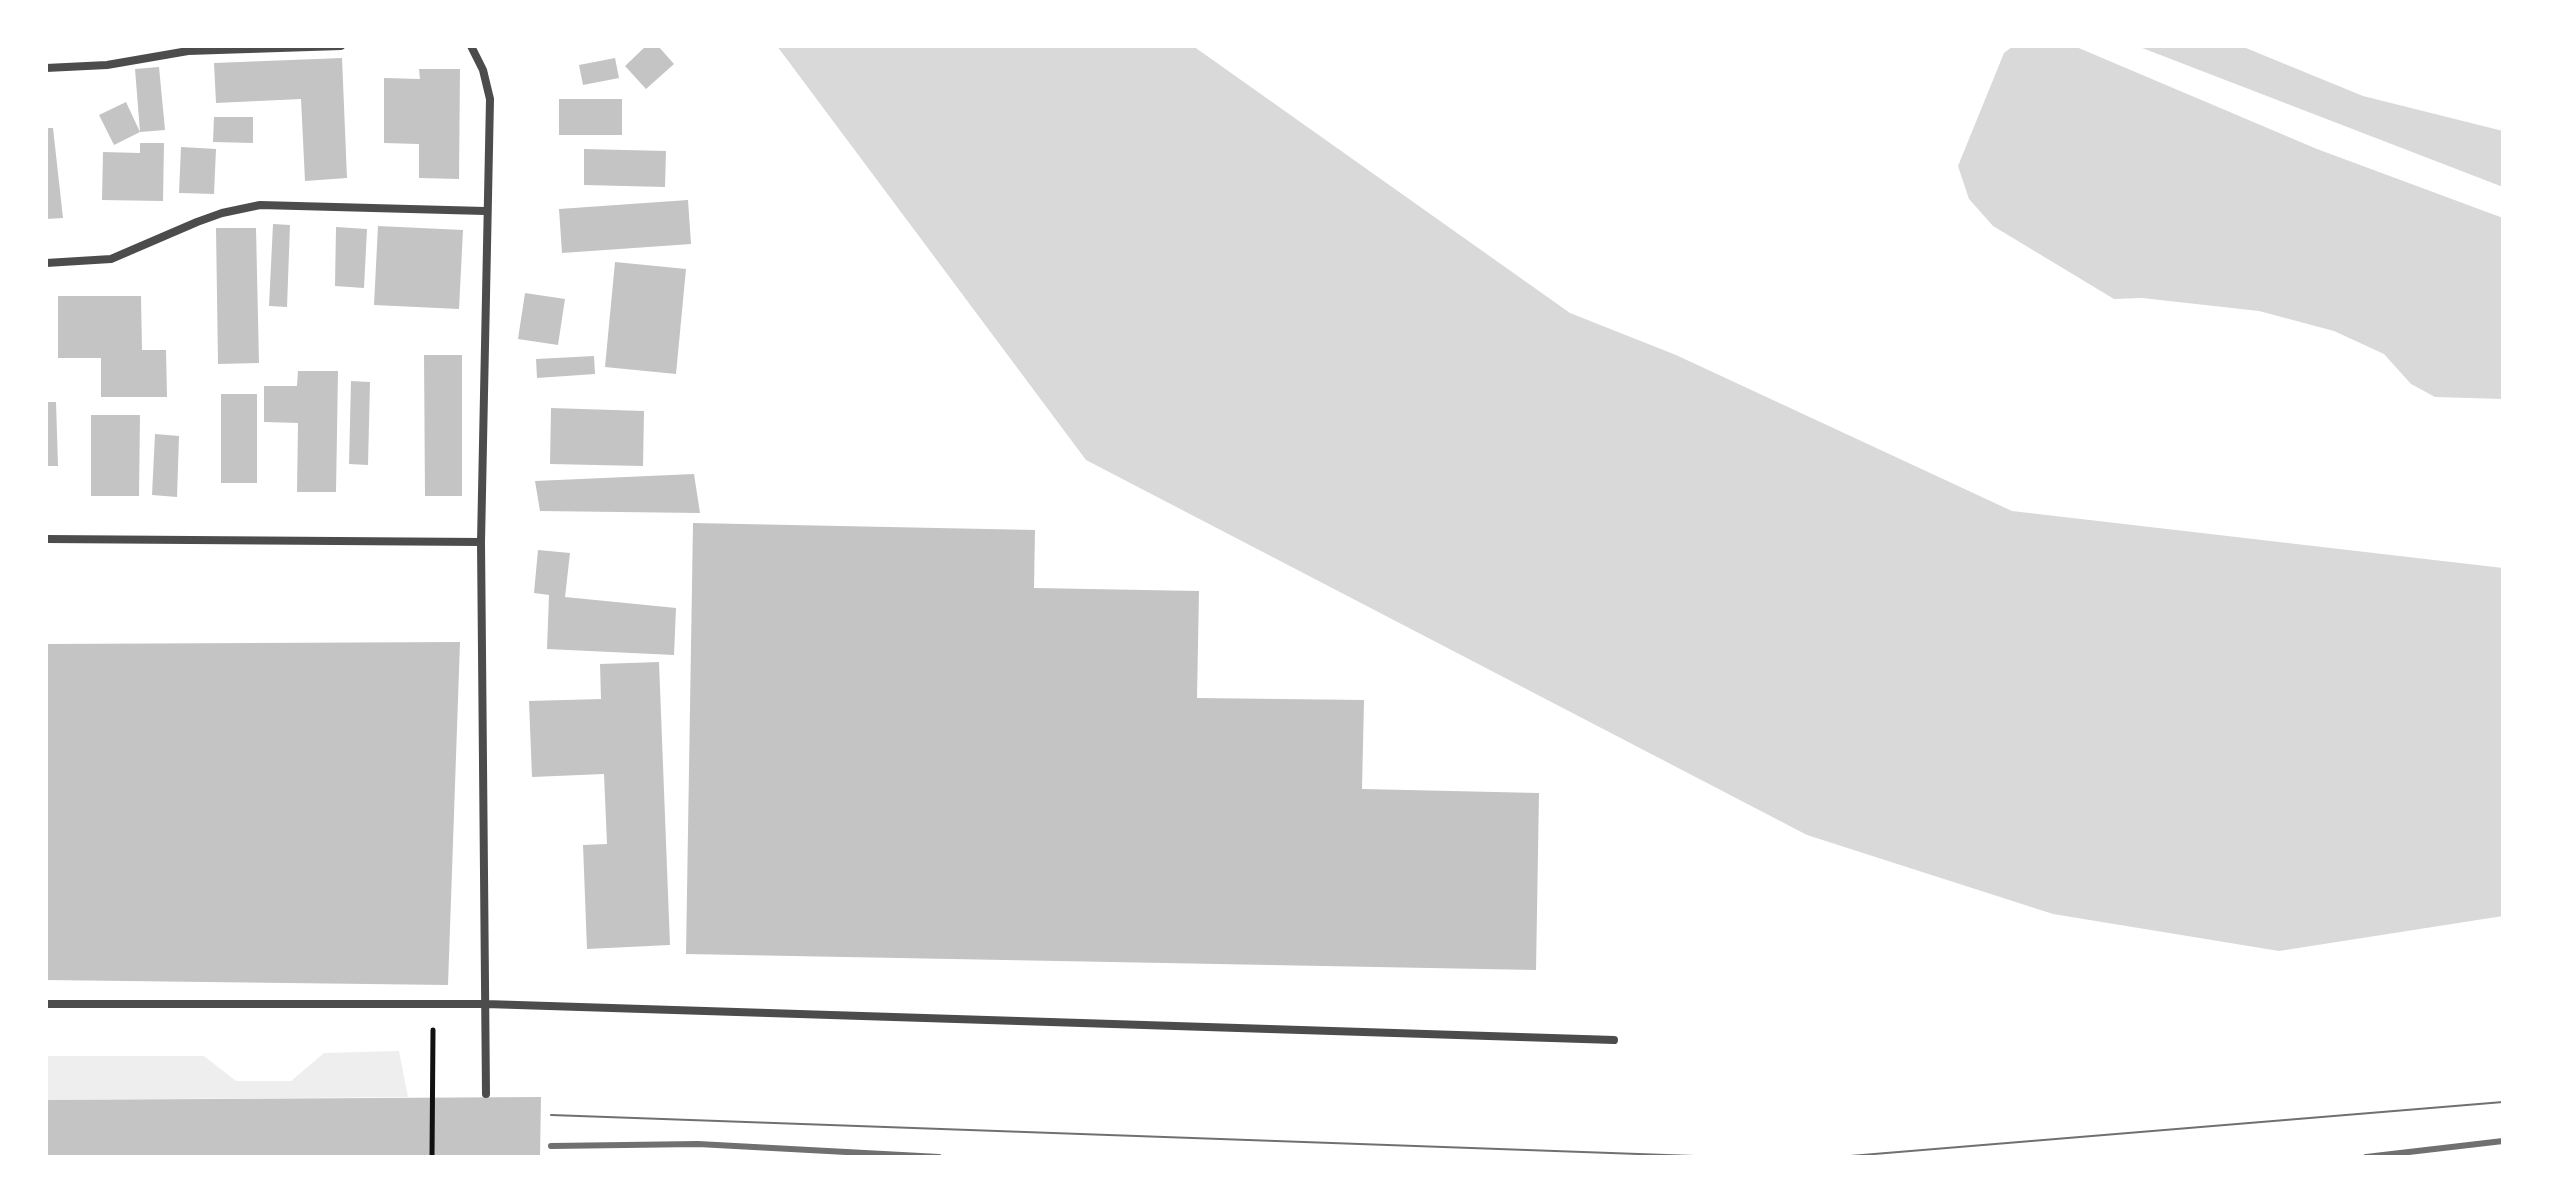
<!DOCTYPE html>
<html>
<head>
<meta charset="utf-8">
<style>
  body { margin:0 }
  #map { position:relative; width:2549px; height:1203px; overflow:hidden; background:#fff; font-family:"Noto Sans",sans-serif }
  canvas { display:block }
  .frame { position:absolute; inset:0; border:48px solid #fff; pointer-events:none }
</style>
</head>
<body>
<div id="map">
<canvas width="2549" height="1203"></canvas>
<div class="frame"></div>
</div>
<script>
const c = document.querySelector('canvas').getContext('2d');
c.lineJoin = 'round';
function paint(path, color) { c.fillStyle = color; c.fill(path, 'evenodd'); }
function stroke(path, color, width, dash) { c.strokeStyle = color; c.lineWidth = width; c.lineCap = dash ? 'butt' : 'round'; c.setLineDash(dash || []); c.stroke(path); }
paint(new Path2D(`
  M 399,1051 L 408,1097 L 46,1100 L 46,1056 L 204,1056 L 236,1081 L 291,1081 L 324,1053 Z`), '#eee');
paint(new Path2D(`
  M 777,46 L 1193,46 L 1570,313 L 1676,355 L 2012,511 L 2503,568 L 2503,916 L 2279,951 L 2053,914 L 1807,835 L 1086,460 Z
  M 2013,46 L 2074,46 L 2317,149 L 2503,218 L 2503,399 L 2435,397 L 2411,384 L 2384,354 L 2334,331 L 2259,311 L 2142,298 L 2114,299 L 1993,226 L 1969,199 L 1958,166 L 2004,53 Z
  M 2137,46 L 2241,46 L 2363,96 L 2503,131 L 2503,187 Z`), '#d9d9d9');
paint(new Path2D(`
  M 646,46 L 658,46 L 674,64 L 646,89 L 625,66 Z
  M 342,58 L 347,178 L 305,181 L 301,99 L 216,103 L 214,63 Z
  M 615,58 L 619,78 L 583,85 L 579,65 Z
  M 159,67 L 165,130 L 140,132 L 135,69 Z
  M 419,69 L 460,69 L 459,179 L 419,178 L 419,144 L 384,143 L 384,78 L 420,79 Z
  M 559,99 L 622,99 L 622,135 L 559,135 Z
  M 126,102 L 140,132 L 114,145 L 99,115 Z
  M 214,117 L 253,117 L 253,143 L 213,142 Z
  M 46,128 L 53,128 L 63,218 L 46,219 Z
  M 140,143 L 164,143 L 163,201 L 102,200 L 103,152 L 140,153 Z
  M 181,147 L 216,149 L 214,194 L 179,193 Z
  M 584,149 L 666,151 L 665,187 L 584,185 Z
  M 688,200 L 691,244 L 562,253 L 559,209 Z
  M 273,224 L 290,225 L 287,307 L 269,306 Z
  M 378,226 L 463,230 L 459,309 L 374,305 Z
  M 336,227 L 367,229 L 364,288 L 335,286 Z
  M 216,228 L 256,228 L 259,363 L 218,364 Z
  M 615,262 L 686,269 L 676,374 L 605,367 Z
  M 525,293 L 565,299 L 558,345 L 518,339 Z
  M 58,296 L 141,296 L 142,350 L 166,350 L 167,397 L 101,397 L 101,358 L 58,358 Z
  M 424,355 L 462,355 L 462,496 L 425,496 Z
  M 594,356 L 595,374 L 537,378 L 536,359 Z
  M 298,371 L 338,371 L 336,492 L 297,492 L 298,423 L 264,422 L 264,386 L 297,386 Z
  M 351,381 L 370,382 L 368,465 L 349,464 Z
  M 221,394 L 257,394 L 257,483 L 221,483 Z
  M 46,402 L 56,402 L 58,466 L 46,466 Z
  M 551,408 L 644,411 L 643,466 L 550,464 Z
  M 91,415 L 140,415 L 139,496 L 91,496 Z
  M 155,434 L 179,436 L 177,497 L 152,495 Z
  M 694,474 L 700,513 L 540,511 L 535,481 Z
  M 693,523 L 1035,530 L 1034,588 L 1199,591 L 1197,698 L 1364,700 L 1362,789 L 1539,793 L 1536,970 L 686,954 Z
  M 538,550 L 570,553 L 565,597 L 676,608 L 674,655 L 547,649 L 549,595 L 534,593 Z
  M 460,642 L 448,985 L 46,980 L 46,644 Z
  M 659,662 L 670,945 L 587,949 L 583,845 L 607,844 L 604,774 L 532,777 L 529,701 L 601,699 L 600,664 Z
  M 541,1097 L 540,1157 L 46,1157 L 46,1100 Z`), '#c4c4c4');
stroke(new Path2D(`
  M 432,1157 L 433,1030`), '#111', 5);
stroke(new Path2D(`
  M 471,46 L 483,70 L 490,99 L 481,542 L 486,1094
  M 46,68 L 107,65 L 188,51 L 341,46
  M 46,263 L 111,259 L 197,222 L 222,213 L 260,205 L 485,211
  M 46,539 L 481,542
  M 46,1004 L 486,1004 L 1614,1040`), '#4c4c4c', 8);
stroke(new Path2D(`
  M 551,1115 L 1722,1157
  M 1838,1157 L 2503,1102`), '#707070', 2);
stroke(new Path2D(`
  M 551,1146 L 698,1144 L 939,1157
  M 2366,1157 L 2503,1141`), '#707070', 6);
</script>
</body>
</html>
